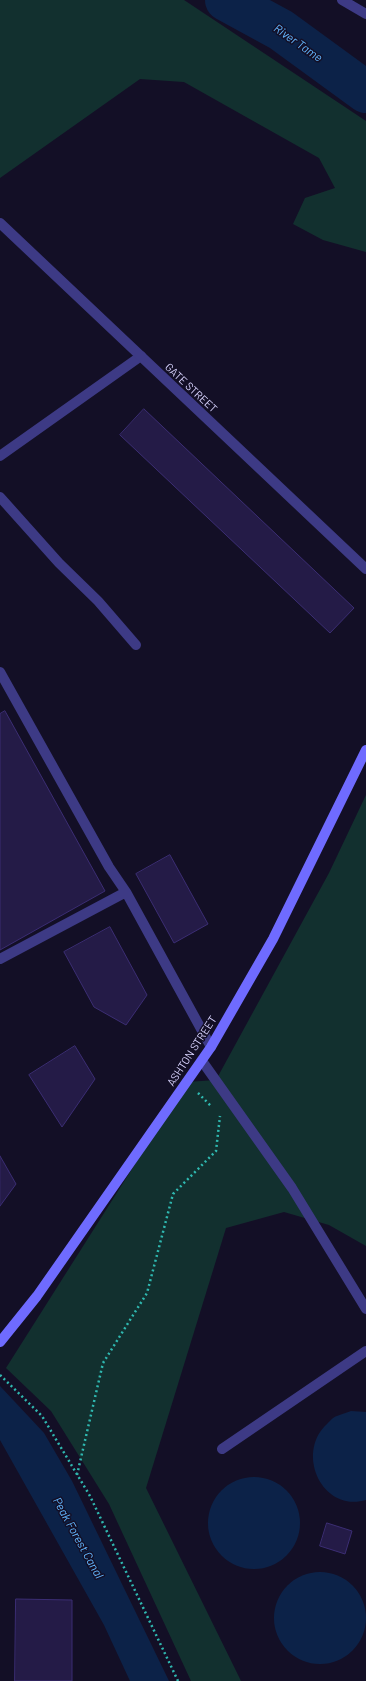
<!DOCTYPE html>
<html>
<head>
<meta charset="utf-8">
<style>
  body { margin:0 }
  canvas { display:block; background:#130f26 }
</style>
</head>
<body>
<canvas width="366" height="1681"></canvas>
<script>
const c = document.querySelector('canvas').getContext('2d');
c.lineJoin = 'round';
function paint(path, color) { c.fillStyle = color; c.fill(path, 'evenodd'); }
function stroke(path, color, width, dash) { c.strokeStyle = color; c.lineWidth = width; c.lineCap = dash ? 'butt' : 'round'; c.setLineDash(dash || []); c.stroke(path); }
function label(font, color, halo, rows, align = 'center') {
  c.font = font + ' Barlow,sans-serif'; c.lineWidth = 3; c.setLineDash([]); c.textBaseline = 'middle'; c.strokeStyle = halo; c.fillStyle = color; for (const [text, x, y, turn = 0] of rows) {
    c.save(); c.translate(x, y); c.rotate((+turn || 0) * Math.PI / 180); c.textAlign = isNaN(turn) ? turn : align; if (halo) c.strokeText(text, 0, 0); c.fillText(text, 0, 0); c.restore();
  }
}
paint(new Path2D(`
  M 0,0 L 184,0 L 366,121 L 366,252 L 323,240 L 293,224 L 305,198 L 335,188 L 319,158 L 184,82 L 140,79 L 0,178 Z
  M 366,795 L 366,1246 L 329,1225 L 284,1212 L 226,1228 L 146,1488 L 241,1681 L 191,1681 L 109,1504 L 51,1411 L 6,1368 L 187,1082 L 216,1080 L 329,873 Z`), '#12302f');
paint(new Path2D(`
  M 0,1386 L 44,1433 L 72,1481 L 169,1681 L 130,1681 L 104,1625 L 0,1440 Z
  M 351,1411 L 366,1412 L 366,1500 C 322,1513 295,1453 327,1424 C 330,1421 333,1417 337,1416 C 341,1414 347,1413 351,1411 Z
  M208 1523a46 46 0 1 1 92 0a46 46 0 1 1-92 0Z
  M274 1618a46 46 0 1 1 92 0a46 46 0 1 1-92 0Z`), '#0c2248');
stroke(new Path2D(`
  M 226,0 L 281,30 L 366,92`), '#0c2248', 42);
const building = new Path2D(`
  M 144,409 L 354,608 L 330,633 L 120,435 Z
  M 5,711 L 105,891 L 0,950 L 0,714 Z
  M 170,855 L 208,924 L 174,943 L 136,874 Z
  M 110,927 L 147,995 L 126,1025 L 94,1007 L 64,952 Z
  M 75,1046 L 95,1079 L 62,1127 L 29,1075 Z
  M 0,1156 L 16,1184 L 0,1206 Z
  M 327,1523 L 352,1531 L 345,1554 L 320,1546 Z
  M 16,1599 L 72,1600 L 72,1681 L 15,1681 Z`);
paint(building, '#241b47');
stroke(building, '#3b2d73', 1);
stroke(new Path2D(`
  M 198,1093 L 212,1107
  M 0,1375 L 42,1416 L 90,1496 L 178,1681
  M 77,1475 L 103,1363 L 147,1293 L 173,1194 L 216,1151 L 220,1116`), '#2fb8b0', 2.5, [2, 3]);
stroke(new Path2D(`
  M 342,0 L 366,14
  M 0,456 L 141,356
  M 0,497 L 59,563 L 98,601 L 136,645
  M 0,672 L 109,867 L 126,892 L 211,1047
  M 0,959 L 126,892
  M 202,1061 L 292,1188 L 366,1309
  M 222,1449 L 366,1351`), '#3d3a85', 10);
stroke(new Path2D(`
  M 0,223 L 366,569`), '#3d3a85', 10);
stroke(new Path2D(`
  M 0,1342 L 37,1296 L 211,1047 L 273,939 L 366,750`), '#6f6bff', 10);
label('11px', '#d9d4ff', '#130f26', [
  ["GATE STREET",191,388,43],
  ["ASHTON STREET",192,1051,-57]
]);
label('italic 12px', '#62b6ff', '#130f26', [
  ["River Tame",298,43,35],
  ["Peak Forest Canal",78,1538,61]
]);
</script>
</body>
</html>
